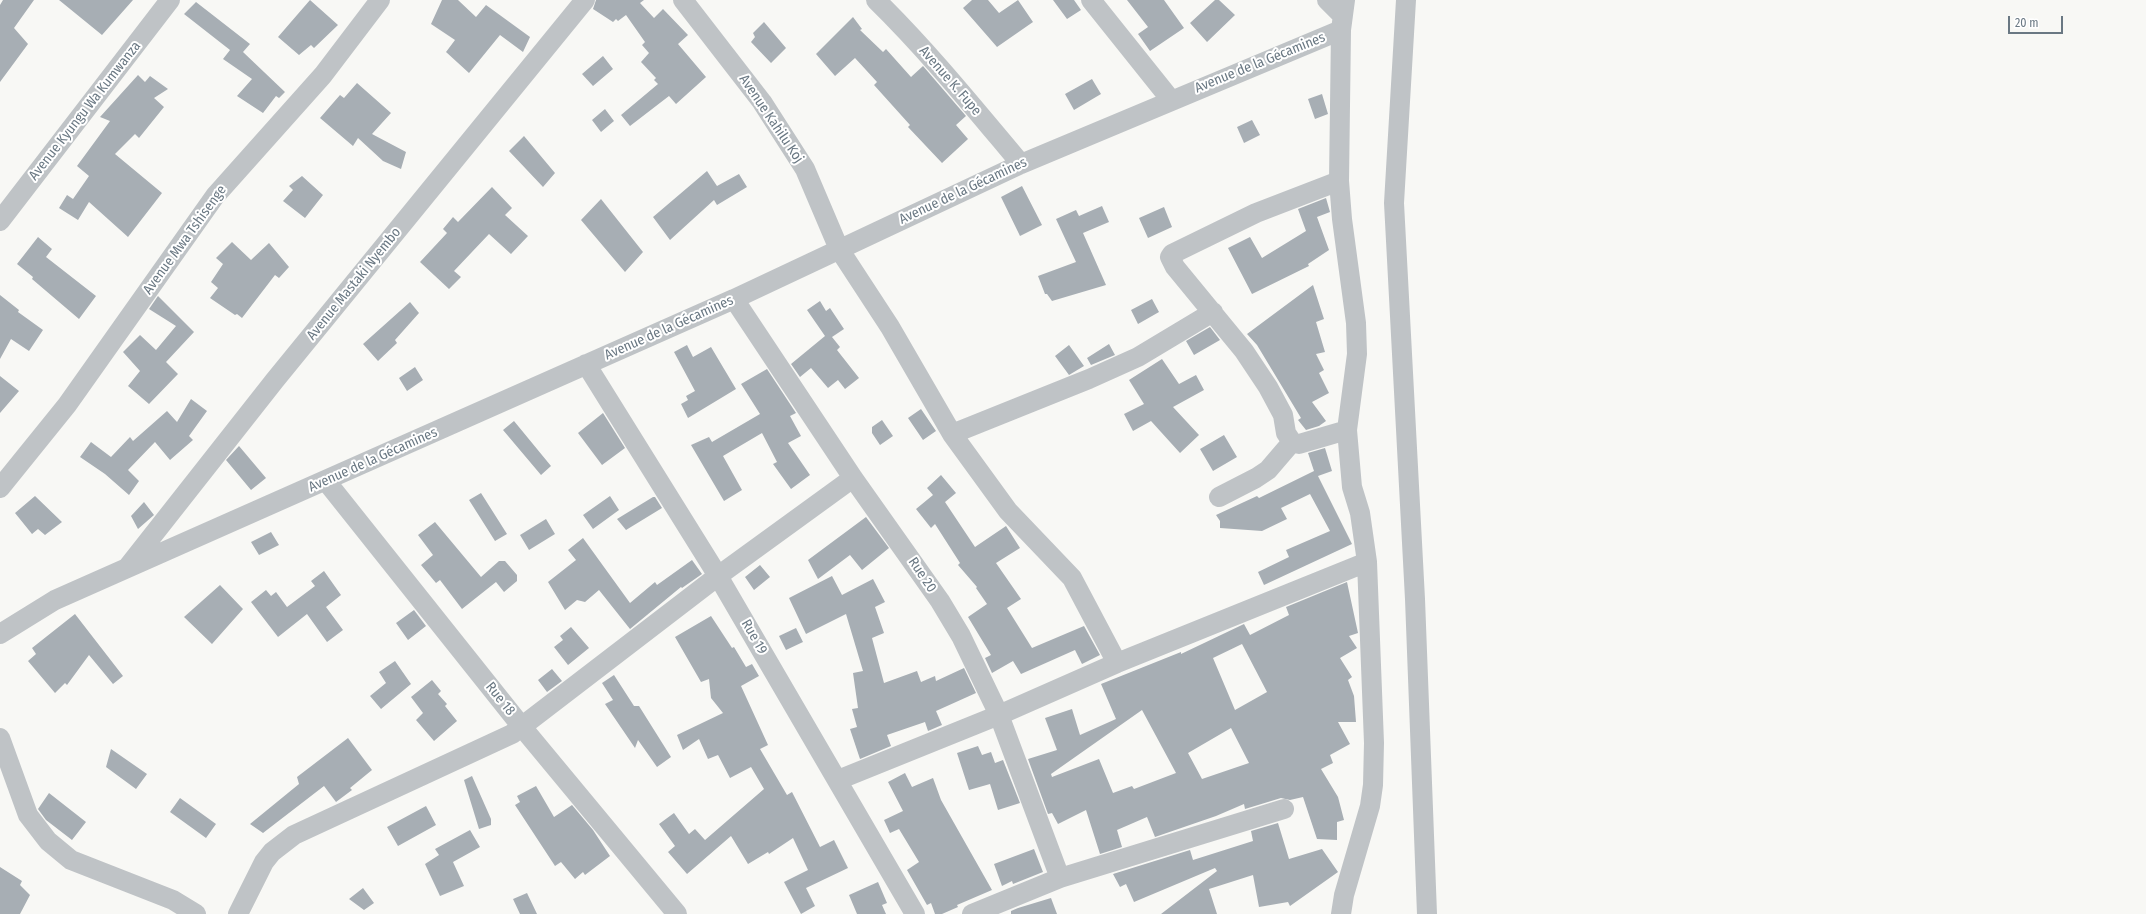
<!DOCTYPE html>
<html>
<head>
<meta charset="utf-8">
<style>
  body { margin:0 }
  #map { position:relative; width:2146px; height:914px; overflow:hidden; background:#f8f8f5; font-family:"Fira Sans Condensed",sans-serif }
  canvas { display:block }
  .scale { position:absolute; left:2008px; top:16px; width:55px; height:18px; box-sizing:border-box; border:2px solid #6a7883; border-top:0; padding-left:5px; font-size:12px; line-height:14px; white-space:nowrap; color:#6a7883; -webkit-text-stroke:3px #fff; paint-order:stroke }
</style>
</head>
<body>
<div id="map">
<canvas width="2146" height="914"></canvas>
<div class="scale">20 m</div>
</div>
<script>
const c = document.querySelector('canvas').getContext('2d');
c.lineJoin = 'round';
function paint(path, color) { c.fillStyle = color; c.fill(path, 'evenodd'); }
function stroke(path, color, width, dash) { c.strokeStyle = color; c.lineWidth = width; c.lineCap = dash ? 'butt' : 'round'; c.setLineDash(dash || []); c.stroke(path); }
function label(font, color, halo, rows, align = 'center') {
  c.font = font + ' "Fira Sans Condensed",sans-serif'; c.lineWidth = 4; c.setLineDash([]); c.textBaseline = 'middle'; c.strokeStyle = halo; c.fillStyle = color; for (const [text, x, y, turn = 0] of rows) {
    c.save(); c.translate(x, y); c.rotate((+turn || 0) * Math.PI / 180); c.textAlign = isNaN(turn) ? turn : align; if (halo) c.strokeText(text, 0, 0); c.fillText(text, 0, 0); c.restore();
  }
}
paint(new Path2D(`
  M 3,0 L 34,0 L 14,28 L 28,44 L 0,82 L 0,5 Z
  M 59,0 L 133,0 L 102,35 Z
  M 310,0 L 338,25 L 314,48 L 311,45 L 299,55 L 278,37 Z
  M 442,0 L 458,0 L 476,17 L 486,5 L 530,37 L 523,52 L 500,35 L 469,73 L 446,52 L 455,40 L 431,24 Z
  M 596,0 L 644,0 L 640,3 L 654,18 L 663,9 L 688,35 L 678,44 L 706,77 L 676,104 L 669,96 L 630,126 L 621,115 L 658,84 L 654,80 L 656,78 L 641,62 L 649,53 L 642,45 L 645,42 L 626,15 L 618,21 L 616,19 L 613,22 L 593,9 Z
  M 972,0 L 988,0 L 999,13 L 1018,0 L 1033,22 L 997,47 L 963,8 Z
  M 1053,0 L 1074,0 L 1081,10 L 1067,19 Z
  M 1127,0 L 1164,0 L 1184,28 L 1150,51 L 1138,34 L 1148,27 Z
  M 1215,0 L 1219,0 L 1235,15 L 1207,42 L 1190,23 Z
  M 196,2 L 250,44 L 243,52 L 285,92 L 279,98 L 276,96 L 263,113 L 237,96 L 252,79 L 223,59 L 230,50 L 184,14 Z
  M 853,17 L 862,29 L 860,30 L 883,52 L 886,49 L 911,77 L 923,66 L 966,116 L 956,125 L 968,139 L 942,163 L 908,127 L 910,125 L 874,85 L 877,82 L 855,58 L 835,76 L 816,54 Z
  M 764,22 L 786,48 L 771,63 L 751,42 L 755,37 L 753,33 Z
  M 603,56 L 613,69 L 593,86 L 582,74 Z
  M 138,75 L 145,82 L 150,76 L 168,89 L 154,98 L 164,107 L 139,138 L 135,134 L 115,154 L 162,193 L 128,237 L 89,202 L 78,220 L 59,208 L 67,195 L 73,199 L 89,176 L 77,166 L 110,121 L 100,117 Z
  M 1092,79 L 1101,94 L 1074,110 L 1065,94 Z
  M 357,83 L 391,113 L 372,134 L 406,152 L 401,169 L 383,161 L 358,138 L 353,146 L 320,118 L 340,95 L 344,98 Z
  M 1322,94 L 1328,114 L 1315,119 L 1308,99 Z
  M 605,109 L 614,121 L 601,132 L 592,120 Z
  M 1252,120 L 1260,135 L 1244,143 L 1237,127 Z
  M 524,136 L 555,173 L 543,187 L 509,151 Z
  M 707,171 L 717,186 L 739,174 L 747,187 L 717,205 L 714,200 L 670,240 L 653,217 Z
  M 302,176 L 323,195 L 305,218 L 283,201 L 293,190 L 289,186 Z
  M 1022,186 L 1042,225 L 1020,236 L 1001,197 Z
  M 492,187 L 512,208 L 505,215 L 528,236 L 511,254 L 489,234 L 454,271 L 461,277 L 449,289 L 420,262 L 447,233 L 443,229 L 453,217 L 458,222 Z
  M 1326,198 L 1330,212 L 1317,217 L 1329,250 L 1308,264 L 1309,266 L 1252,294 L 1228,248 L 1250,237 L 1262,258 L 1306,231 L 1298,209 Z
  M 601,199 L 643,252 L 625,272 L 581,220 Z
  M 1102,206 L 1109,222 L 1083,233 L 1106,285 L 1052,301 L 1047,294 L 1045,294 L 1038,276 L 1076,262 L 1056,219 L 1076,210 L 1079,216 Z
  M 1164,207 L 1172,227 L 1148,238 L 1139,218 Z
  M 38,237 L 52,249 L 46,257 L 96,296 L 79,319 L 32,279 L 33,277 L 17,264 Z
  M 232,242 L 251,260 L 269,243 L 289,267 L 279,278 L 275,275 L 242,318 L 237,314 L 235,315 L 210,298 L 218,288 L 211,282 L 223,264 L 216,258 Z
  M 1313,285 L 1324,319 L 1316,322 L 1325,352 L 1316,354 L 1324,370 L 1319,373 L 1329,393 L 1312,402 L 1326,421 L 1319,426 L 1306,430 L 1298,420 L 1301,418 L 1257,345 L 1247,334 Z
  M 0,295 L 19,310 L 18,312 L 43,330 L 29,351 L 11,339 L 0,359 Z
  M 158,296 L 194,332 L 166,362 L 178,374 L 149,404 L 128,386 L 140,371 L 123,352 L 140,335 L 156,350 L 176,326 L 149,309 Z
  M 1152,299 L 1159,312 L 1138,324 L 1131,310 Z
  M 820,301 L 826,311 L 830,308 L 844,329 L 832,337 L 840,347 L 837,350 L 859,378 L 845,389 L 838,380 L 828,388 L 811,368 L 800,377 L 791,364 L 825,336 L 807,310 Z
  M 410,302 L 419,313 L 395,340 L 397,343 L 378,361 L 363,344 Z
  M 1210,327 L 1220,340 L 1194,355 L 1186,341 Z
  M 1109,344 L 1115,355 L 1091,365 L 1087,358 Z
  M 687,345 L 693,357 L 711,347 L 736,389 L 688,418 L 681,404 L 688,400 L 686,396 L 695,391 L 674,352 Z
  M 1069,345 L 1084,366 L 1069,375 L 1055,356 Z
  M 1162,359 L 1179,384 L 1196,375 L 1204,390 L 1173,407 L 1199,435 L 1180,453 L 1151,421 L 1133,431 L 1124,414 L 1144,404 L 1129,380 Z
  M 415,367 L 423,380 L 407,391 L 399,378 Z
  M 767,369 L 796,413 L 790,416 L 801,436 L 788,443 L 810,475 L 791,489 L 773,464 L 777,462 L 762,433 L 723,456 L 742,490 L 724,501 L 691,445 L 709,437 L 712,442 L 760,414 L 741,384 Z
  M 0,376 L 19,391 L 0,413 Z
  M 191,399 L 207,411 L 189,436 L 193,440 L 170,460 L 155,442 L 128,470 L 139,481 L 129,495 L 105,474 L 80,457 L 91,442 L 111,457 L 130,437 L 133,441 L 167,411 L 177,422 Z
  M 921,409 L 936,431 L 923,440 L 908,418 Z
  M 603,413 L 625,448 L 602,465 L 578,433 Z
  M 882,420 L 893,436 L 880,445 L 872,433 L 872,427 Z
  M 514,421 L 551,466 L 541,475 L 503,430 Z
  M 1224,435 L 1237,457 L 1213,471 L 1200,449 Z
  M 239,446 L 266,478 L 251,490 L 226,460 Z
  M 1325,448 L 1332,471 L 1318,476 L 1352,544 L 1264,585 L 1258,572 L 1289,557 L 1286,550 L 1330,531 L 1310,494 L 1281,508 L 1287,519 L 1262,531 L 1220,528 L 1220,521 L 1216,515 L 1257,496 L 1259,498 L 1314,471 L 1308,453 Z
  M 941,475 L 956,493 L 945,502 L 975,547 L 1006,526 L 1020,548 L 996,563 L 1021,599 L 1007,608 L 1032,648 L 1084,626 L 1100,655 L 1082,664 L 1075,650 L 1021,674 L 1013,661 L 992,673 L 985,658 L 991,655 L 968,617 L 987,604 L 976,588 L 977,587 L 958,565 L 960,563 L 935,524 L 931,528 L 916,509 L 933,495 L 927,488 Z
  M 481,493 L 507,534 L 495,541 L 469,500 Z
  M 35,496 L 62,522 L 45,535 L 38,529 L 32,534 L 15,513 Z
  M 610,496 L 619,510 L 593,529 L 583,515 Z
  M 653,497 L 655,497 L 662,508 L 626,530 L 617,519 Z
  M 144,502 L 154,515 L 138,529 L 131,516 Z
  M 866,517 L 889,548 L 862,570 L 850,555 L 818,579 L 808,560 Z
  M 546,519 L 555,534 L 529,550 L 520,535 Z
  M 435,522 L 481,577 L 499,561 L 505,561 L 517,575 L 517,581 L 504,592 L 496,582 L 462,609 L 440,580 L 436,583 L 421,565 L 433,555 L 418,535 Z
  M 271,532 L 279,545 L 259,555 L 251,542 Z
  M 583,538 L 630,603 L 655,582 L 657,585 L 692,560 L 702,574 L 682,588 L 681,587 L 630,629 L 599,590 L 585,602 L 577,600 L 565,610 L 548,582 L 576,560 L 568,550 Z
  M 760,565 L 770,577 L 754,590 L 745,577 Z
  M 324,571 L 341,595 L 326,607 L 343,630 L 327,642 L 307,614 L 278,637 L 251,602 L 266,590 L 271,596 L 276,592 L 287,607 L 315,586 L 311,581 Z
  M 832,576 L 842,595 L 873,579 L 885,602 L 875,607 L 884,633 L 872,638 L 884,683 L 917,671 L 921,682 L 935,676 L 936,681 L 964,668 L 976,693 L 936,711 L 942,725 L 928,731 L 925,722 L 887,735 L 891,746 L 860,759 L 850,729 L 857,727 L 852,709 L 858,708 L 853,673 L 863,671 L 846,614 L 806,634 L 789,598 Z
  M 1347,582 L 1358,633 L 1349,636 L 1357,648 L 1340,658 L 1352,677 L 1348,680 L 1354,696 L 1356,722 L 1338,722 L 1350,744 L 1330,755 L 1333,763 L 1321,769 L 1338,797 L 1344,820 L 1337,822 L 1337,840 L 1317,839 L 1303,797 L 1290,800 L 1281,798 L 1245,809 L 1244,804 L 1216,816 L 1155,837 L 1147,817 L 1117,830 L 1122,847 L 1100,854 L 1086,810 L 1058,824 L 1052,813 L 1048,814 L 1028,759 L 1057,750 L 1045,718 L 1072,709 L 1080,735 L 1116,719 L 1101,684 L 1181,652 L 1181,654 L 1244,624 L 1250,635 L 1289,615 L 1286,607 ZM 1242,644 L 1267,692 L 1235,710 L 1213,658 ZM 1142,710 L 1176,773 L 1134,789 L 1132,786 L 1113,793 L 1099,759 L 1052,777 L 1051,774 ZM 1231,728 L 1249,763 L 1202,779 L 1188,753 Z
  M 220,585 L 243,609 L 212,644 L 184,617 Z
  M 414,610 L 426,626 L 408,640 L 396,623 Z
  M 75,614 L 123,676 L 113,684 L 89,655 L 67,685 L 65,683 L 55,693 L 28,661 L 36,654 L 32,648 Z
  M 711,616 L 732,648 L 734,647 L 746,667 L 752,664 L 759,676 L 741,686 L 768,745 L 760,749 L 787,795 L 792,792 L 820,847 L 834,840 L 848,868 L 806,888 L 815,906 L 801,914 L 784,882 L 808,870 L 793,838 L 769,854 L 768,852 L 748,864 L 731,836 L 687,874 L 668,852 L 675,846 L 659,824 L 674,813 L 689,834 L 695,829 L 705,840 L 764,789 L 751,767 L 730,778 L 718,755 L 708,759 L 699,739 L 683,750 L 677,735 L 723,713 L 711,698 L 709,679 L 701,682 L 675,637 Z
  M 571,627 L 589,648 L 568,665 L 554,647 L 563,640 L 560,636 Z
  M 796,628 L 803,642 L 786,650 L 779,636 Z
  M 395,661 L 411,684 L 381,709 L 370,696 L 386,683 L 379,672 Z
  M 552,669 L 562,681 L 547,692 L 538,680 Z
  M 614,675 L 634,706 L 639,706 L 671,757 L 657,767 L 638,740 L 635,748 L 605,704 L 613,700 L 602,683 Z
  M 432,680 L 441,691 L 438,694 L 447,704 L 445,706 L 457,721 L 434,741 L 416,720 L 423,713 L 411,697 Z
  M 348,738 L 372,770 L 350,788 L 352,790 L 336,802 L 324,786 L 263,833 L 250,824 L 299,784 L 297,777 Z
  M 978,746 L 982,755 L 991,752 L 995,763 L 1003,760 L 1020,803 L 998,810 L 990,784 L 969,790 L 957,753 Z
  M 111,749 L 147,774 L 136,789 L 106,767 Z
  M 905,773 L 912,787 L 933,778 L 941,800 L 992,890 L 957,905 L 958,907 L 942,914 L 935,914 L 931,903 L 927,905 L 907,870 L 919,862 L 899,829 L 890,833 L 884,820 L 903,811 L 888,782 Z
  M 472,776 L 491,819 L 491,825 L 479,829 L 464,780 Z
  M 536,786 L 554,817 L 572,805 L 593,830 L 610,856 L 585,875 L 583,872 L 575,879 L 561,862 L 555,866 L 515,805 L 520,802 L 517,796 Z
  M 49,793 L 86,822 L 72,840 L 46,820 L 38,809 Z
  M 180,798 L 216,824 L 206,838 L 170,812 Z
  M 426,806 L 436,825 L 398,846 L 387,827 Z
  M 1278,823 L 1289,859 L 1322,849 L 1338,872 L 1290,906 L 1288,902 L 1259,907 L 1253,875 L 1209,889 L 1217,914 L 1161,914 L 1217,871 L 1215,868 L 1134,902 L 1126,884 L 1120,887 L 1113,874 L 1190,850 L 1193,860 L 1253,841 L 1251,831 Z
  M 470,830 L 480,847 L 453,862 L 464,886 L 440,896 L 425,864 L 439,855 L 435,849 Z
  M 1034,849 L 1043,872 L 1013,884 L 1012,881 L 1002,886 L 994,864 Z
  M 0,867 L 22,881 L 20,885 L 30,895 L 20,914 L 0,914 Z
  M 878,882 L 887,903 L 882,905 L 886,914 L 857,914 L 849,895 Z
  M 363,888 L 374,903 L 364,910 L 349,899 Z
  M 527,893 L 537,914 L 520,914 L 513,899 Z
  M 1051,898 L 1057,914 L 1011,914 L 1011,911 L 1018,908 Z`), '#a7aeb4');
stroke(new Path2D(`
  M 683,0 L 762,102 L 805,169 L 839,249 L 890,327 L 952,434 L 1008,511 L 1072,578 L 1117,663
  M 876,0 C 928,51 974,108 1021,164
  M 1091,0 L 1171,100
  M 1327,0 L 1342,15
  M 1406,0 L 1394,203 L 1415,599 L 1427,914
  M 1339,181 L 1256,213 L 1172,254 L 1170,257 L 1175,267 L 1244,351 L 1268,387 L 1283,415 L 1286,433 L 1292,442 L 1299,444 L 1347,430
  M 0,221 L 170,0
  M 734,299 L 853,478 L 940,601 L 961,636 L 999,715 L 1060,878
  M 586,364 L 718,576 L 915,914
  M 952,434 L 1089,379 L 1138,357 L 1213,312
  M 326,481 L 522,727 L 677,914
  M 0,488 L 67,405 L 215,196 L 323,75 L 380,0
  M 1219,497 L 1256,478 L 1268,470 L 1292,442
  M 127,568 L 275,380 L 585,0
  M 0,634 L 55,600 L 734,299 L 1021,164 L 1341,30
  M 0,738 L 28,815 L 48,841 L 71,860 L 173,900 L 196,914
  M 838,780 L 999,715 L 1117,663 L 1367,562
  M 238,914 L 264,862 L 272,852 L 294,835 L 512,734 L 718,576 L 853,478
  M 972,914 L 1060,878 L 1284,809
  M 1341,914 L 1344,895 L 1370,806 L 1373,785 L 1374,743 L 1367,562 L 1360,513 L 1352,487 L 1347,430 L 1357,354 L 1356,323 L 1342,219 L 1339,181 L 1341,30 L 1345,0`), '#bfc3c6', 20);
label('14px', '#6a7883', '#fff', [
  ["Avenue de la Gécamines",1260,63,-22],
  ["Avenue K. Fupe",950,81,49],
  ["Avenue Kyungu Wa Kumwanza",85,111,-52],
  ["Avenue Kahilu Koj",771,119,56],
  ["Avenue de la Gécamines",963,191,-25],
  ["Avenue Mwa Tshisenge",185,240,-54],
  ["Avenue Mastaki Nyembo",354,284,-51],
  ["Avenue de la Gécamines",669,328,-24],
  ["Avenue de la Gécamines",373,460,-24],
  ["Rue 20",922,575,56],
  ["Rue 19",754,637,60],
  ["Rue 18",500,699,51]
]);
</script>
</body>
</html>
